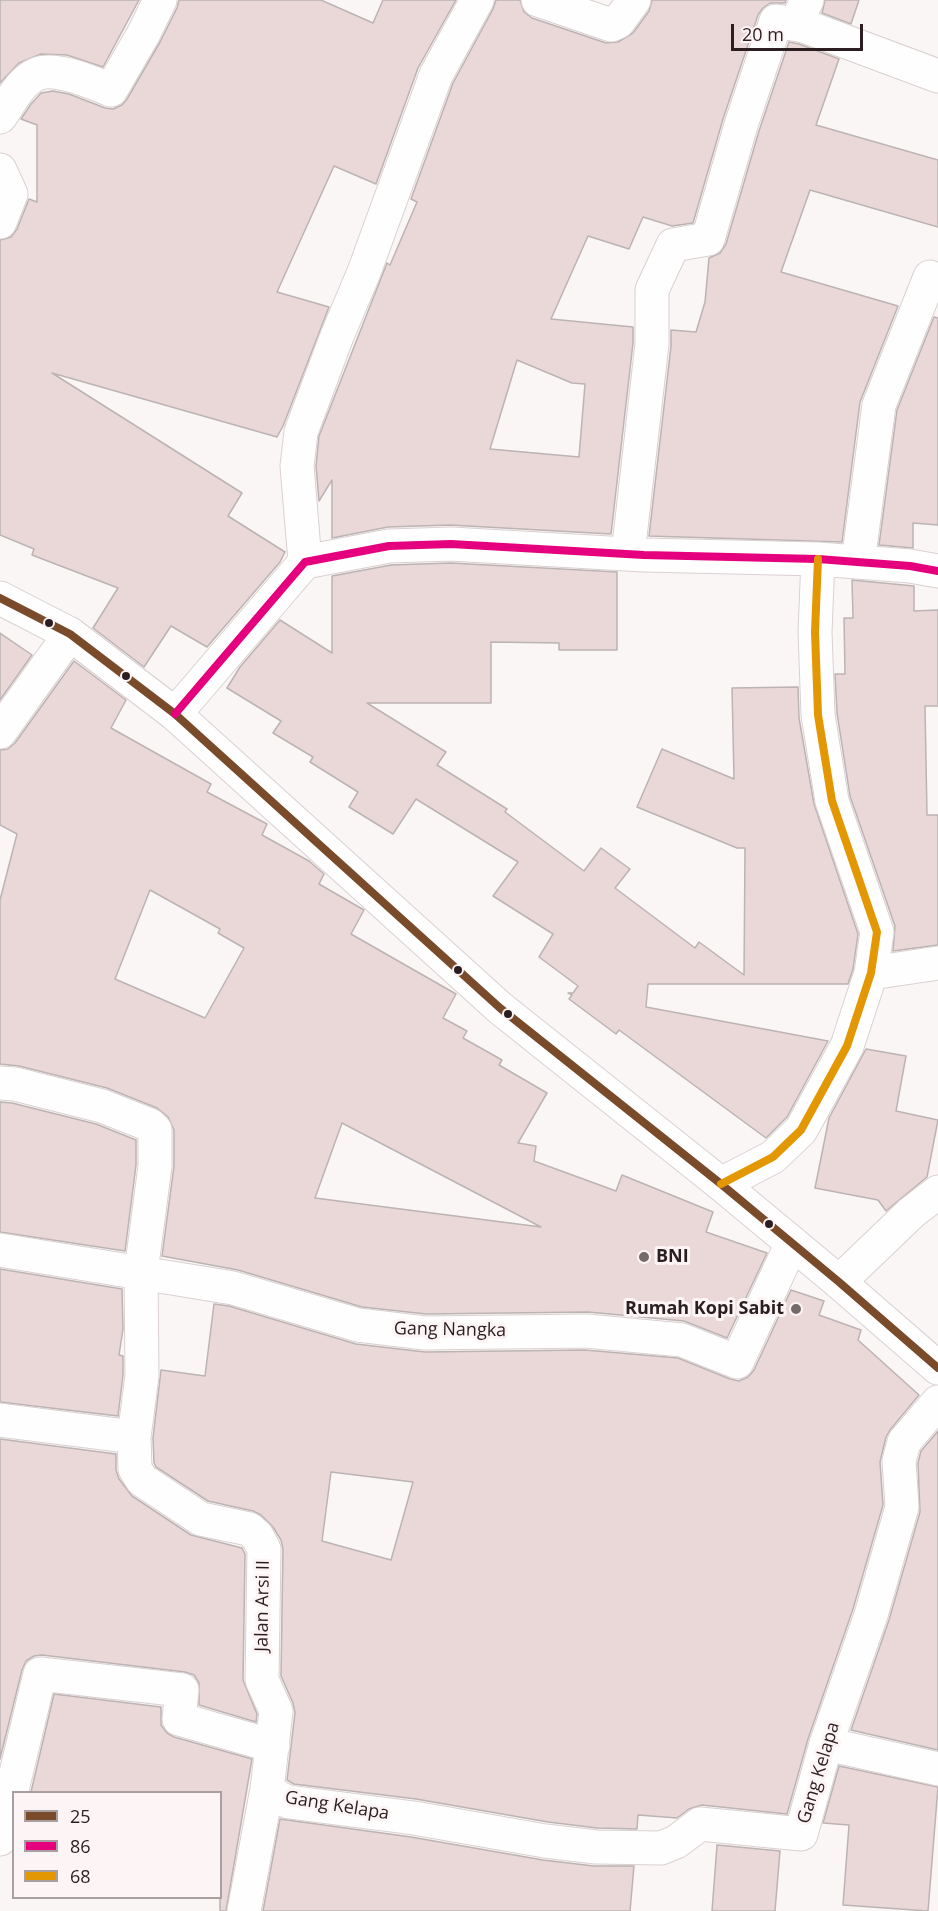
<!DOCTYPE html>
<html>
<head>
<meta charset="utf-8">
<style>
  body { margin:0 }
  #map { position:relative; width:938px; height:1911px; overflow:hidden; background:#fbf6f6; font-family:"Open Sans",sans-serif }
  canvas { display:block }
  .legend { position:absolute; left:12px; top:1791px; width:210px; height:108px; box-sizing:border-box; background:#fdf4f5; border:2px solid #a99ea0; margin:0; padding:8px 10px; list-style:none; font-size:18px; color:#2c1e20 }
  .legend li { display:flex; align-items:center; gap:12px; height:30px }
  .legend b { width:30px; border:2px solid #a99ea0 }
  .scale { position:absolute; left:731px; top:24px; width:132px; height:27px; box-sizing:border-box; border:3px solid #2c1e20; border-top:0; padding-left:8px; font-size:18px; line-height:21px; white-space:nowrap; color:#2c1e20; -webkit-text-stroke:4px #fdf4f5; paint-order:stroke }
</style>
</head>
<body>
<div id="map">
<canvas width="938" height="1911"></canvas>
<ul class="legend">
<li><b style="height:8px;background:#7a4b2a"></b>25</li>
<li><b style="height:8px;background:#e5007d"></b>86</li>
<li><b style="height:8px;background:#e39803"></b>68</li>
</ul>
<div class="scale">20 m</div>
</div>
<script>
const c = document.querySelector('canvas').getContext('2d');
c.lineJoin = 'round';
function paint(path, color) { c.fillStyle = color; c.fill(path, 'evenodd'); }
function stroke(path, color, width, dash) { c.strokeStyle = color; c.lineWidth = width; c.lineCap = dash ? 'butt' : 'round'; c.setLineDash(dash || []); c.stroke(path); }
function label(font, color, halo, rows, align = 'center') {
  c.font = font + ' "Open Sans",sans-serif'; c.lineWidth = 6; c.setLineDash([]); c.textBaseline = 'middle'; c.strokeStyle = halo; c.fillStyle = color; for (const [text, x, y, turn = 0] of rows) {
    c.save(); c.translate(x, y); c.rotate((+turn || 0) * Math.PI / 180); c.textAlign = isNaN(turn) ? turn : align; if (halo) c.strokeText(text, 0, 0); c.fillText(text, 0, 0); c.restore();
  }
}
const building = new Path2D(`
  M 0,0 L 139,0 L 103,67 L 67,55 L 41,54 L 19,63 L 0,83 Z
  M 179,0 L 321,0 L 373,23 L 383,0 L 456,0 L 418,68 L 376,184 L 334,166 L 277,292 L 329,307 L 283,426 L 277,437 L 52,373 L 242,493 L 228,516 L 285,552 L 280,562 L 207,647 L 171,626 L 144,667 L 93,628 L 118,588 L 32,555 L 34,549 L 0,535 L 0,240 L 11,237 L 17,229 L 29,199 L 37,202 L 37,125 L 21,119 L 31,104 L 41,93 L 53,91 L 69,94 L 105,108 L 113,109 L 122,105 L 127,99 L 160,42 L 177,8 Z
  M 496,0 L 520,0 L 524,12 L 532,18 L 606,43 L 618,42 L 633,33 L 649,11 L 652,0 L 786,0 L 785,3 L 770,3 L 763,8 L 758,15 L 723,119 L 693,223 L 672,226 L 643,217 L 629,249 L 588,236 L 551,319 L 633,327 L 633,343 L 611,534 L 450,525 L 388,527 L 332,538 L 332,480 L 319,501 L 316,466 L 319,436 L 387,263 L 390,265 L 417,202 L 411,199 L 453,83 L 493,9 ZM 517,360 L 572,383 L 585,384 L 579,457 L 490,449 Z
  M 825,0 L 859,0 L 851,24 L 822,13 Z
  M 789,42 L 799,44 L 839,59 L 816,125 L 938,160 L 938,227 L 810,190 L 781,272 L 898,306 L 860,402 L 842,542 L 649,536 L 671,346 L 671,330 L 696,332 L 705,302 L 709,258 L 720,253 L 726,244 L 759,131 Z
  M 934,317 L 938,318 L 938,525 L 913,523 L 913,548 L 879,545 L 897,410 Z
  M 451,563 L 617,572 L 617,650 L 559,650 L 559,643 L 491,642 L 491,703 L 367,703 L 446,752 L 437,765 L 507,809 L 505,812 L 584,871 L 601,848 L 630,869 L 615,888 L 695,948 L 699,942 L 744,975 L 745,848 L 737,848 L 637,807 L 662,749 L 734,779 L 732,688 L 798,687 L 799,718 L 814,804 L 858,934 L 853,969 L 848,984 L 648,984 L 646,1007 L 828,1041 L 787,1117 L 766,1138 L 619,1030 L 616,1034 L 569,999 L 572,995 L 568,993 L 573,993 L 578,986 L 539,957 L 553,934 L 493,896 L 518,862 L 416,799 L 393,834 L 349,807 L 358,792 L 310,762 L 313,757 L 273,733 L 281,721 L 227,688 L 240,667 L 280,620 L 332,653 L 332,576 L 391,565 Z
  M 852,580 L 914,586 L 914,611 L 938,610 L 938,706 L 925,706 L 927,815 L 938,815 L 938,945 L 893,951 L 895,926 L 850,796 L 837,713 L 835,674 L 845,674 L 844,618 L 853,618 Z
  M 0,633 L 32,655 L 0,700 Z
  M 74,661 L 126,700 L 111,728 L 211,784 L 207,792 L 267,824 L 262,835 L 309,861 L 324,874 L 319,884 L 364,910 L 351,934 L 456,994 L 443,1018 L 467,1031 L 463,1038 L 502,1060 L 499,1065 L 547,1093 L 518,1143 L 536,1146 L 534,1161 L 616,1191 L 622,1175 L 713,1212 L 706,1232 L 767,1253 L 727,1338 L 684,1321 L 588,1312 L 426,1314 L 362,1307 L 238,1270 L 162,1256 L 174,1166 L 174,1130 L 168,1117 L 157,1108 L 107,1088 L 19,1066 L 0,1064 L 0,900 L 17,834 L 0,825 L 0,750 L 8,749 L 15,743 ZM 150,890 L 220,929 L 218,933 L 244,948 L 205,1018 L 115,979 ZM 342,1123 L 541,1227 L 315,1198 Z
  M 866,1049 L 906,1056 L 896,1111 L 938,1120 L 927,1177 L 886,1211 L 878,1200 L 815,1188 L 829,1118 Z
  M 0,1102 L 12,1103 L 96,1124 L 136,1140 L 136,1165 L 125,1251 L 0,1232 Z
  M 0,1269 L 122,1289 L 123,1329 L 119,1355 L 123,1356 L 123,1375 L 118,1416 L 0,1402 Z
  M 791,1290 L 824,1301 L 819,1315 L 861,1330 L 858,1340 L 919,1395 L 890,1430 L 886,1437 L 880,1462 L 883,1505 L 853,1609 L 808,1739 L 787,1814 L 702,1805 L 689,1809 L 677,1818 L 638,1815 L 637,1829 L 597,1828 L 548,1822 L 416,1799 L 294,1784 L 287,1780 L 295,1713 L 293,1703 L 281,1676 L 283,1549 L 281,1540 L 273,1527 L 261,1515 L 253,1511 L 208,1501 L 156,1467 L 154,1463 L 153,1438 L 161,1370 L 205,1376 L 214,1304 L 229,1306 L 356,1344 L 425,1352 L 585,1350 L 678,1358 L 730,1379 L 739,1381 L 748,1377 L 754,1370 ZM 331,1472 L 413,1482 L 391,1560 L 322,1541 Z
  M 938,1431 L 938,1750 L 851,1730 L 889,1620 L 920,1512 L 918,1463 L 921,1451 Z
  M 0,1439 L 116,1454 L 116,1470 L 119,1479 L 132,1496 L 191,1535 L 242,1548 L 245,1554 L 243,1680 L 257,1714 L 256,1722 L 199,1705 L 199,1683 L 194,1675 L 185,1672 L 42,1655 L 34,1656 L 26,1661 L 22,1670 L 0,1759 Z
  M 54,1694 L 161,1707 L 161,1725 L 167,1733 L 174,1737 L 252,1759 L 226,1911 L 220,1911 L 220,1792 L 31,1792 Z
  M 839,1766 L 938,1787 L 928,1911 L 843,1905 L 849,1825 L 823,1823 Z
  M 280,1819 L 411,1837 L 543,1860 L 594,1866 L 634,1866 L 630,1911 L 263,1911 Z
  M 717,1845 L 780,1851 L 775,1911 L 712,1911 Z`);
paint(building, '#ead8d9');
stroke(building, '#bcb3b3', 1.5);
const minor = new Path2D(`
  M 538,0 L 611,25 L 618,22 L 634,0
  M 807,0 L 798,19 L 804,26 L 938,76
  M 0,117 C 10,103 20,81 37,74 C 56,66 93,83 111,90 L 144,33 L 160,0
  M 0,170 L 11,194 L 0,222
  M 628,554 L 652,344 L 652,290 L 673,245 L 708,239 L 741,125 L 776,21 L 804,26
  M 305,562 L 297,466 L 301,432 L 337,336 L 364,272 L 436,75 L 477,0
  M 858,562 L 879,405 L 930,277
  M 175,714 L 305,562 L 389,546 L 451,544 L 644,555 L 818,559 L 910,566 L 938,571
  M 0,732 L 70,634
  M 871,973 L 938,963
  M 0,1083 L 15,1084 L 102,1106 L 150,1125 L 155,1130 L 155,1166 L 141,1272 L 142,1376 L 134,1437
  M 721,1184 L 773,1157 L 801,1130 L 847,1046 L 871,973 L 877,932 L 832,801 L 818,715 L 815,632 L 818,559
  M 0,1250 L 233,1288 L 358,1325 L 425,1333 L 586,1331 L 682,1340 L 737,1362 L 792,1243
  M 839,1282 L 911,1213 L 938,1192
  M 0,1420 L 134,1437 L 135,1469 L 142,1480 L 201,1519 L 249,1529 L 257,1536 L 264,1549 L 262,1680 L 276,1711 L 267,1789 L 244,1911
  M 826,1744 L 938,1769
  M 267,1789 L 279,1798 L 289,1802 L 414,1818 L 545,1841 L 596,1847 L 661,1848 L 676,1842 L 700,1824 L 801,1834 L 826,1744 L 871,1615 L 902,1507 L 899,1461 L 904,1442 L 938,1402
  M 0,1839 L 40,1674 L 182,1690 L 179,1719 L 273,1746`);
const tertiary = new Path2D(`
  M 0,598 L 70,634 L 175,714 L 500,1008 L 721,1184 L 839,1282 L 938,1368`);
stroke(minor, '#dad0d1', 35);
stroke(tertiary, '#dad0d1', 35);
stroke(minor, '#fefefe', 33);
stroke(tertiary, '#fefefe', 33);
stroke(new Path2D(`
  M 0,598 L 70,634 L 175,714 L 500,1008 L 721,1184 L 839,1282 L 938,1368`), '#7a4b2a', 8);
stroke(new Path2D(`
  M 175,714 L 305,562 L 389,546 L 451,544 L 644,555 L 818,559 L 910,566 L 938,571`), '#e5007d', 8);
stroke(new Path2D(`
  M 721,1184 L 773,1157 L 801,1130 L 847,1046 L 871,973 L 877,932 L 832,801 L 818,715 L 815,632 L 818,559`), '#e39803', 8);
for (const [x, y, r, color] of [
  [49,623,5,"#2c1e20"],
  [126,676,5,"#2c1e20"],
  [458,970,5,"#2c1e20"],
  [508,1014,5,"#2c1e20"],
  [769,1224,5,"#2c1e20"],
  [644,1257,6,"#746a6b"],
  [796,1309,6,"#746a6b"]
]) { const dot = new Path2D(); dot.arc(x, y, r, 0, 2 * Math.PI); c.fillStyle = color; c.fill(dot); stroke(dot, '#fdf4f5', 2); }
label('bold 18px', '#2c1e20', '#fdf4f5', [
  ["BNI",656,1257],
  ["Rumah Kopi Sabit",784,1309,"right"]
], 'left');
label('18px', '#2c1e20', '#fdf4f5', [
  ["Gang Nangka",450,1330,1],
  ["Jalan Arsi II",263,1606,-89],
  ["Gang Kelapa",819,1773,-73],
  ["Gang Kelapa",337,1806,9]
]);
</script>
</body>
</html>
